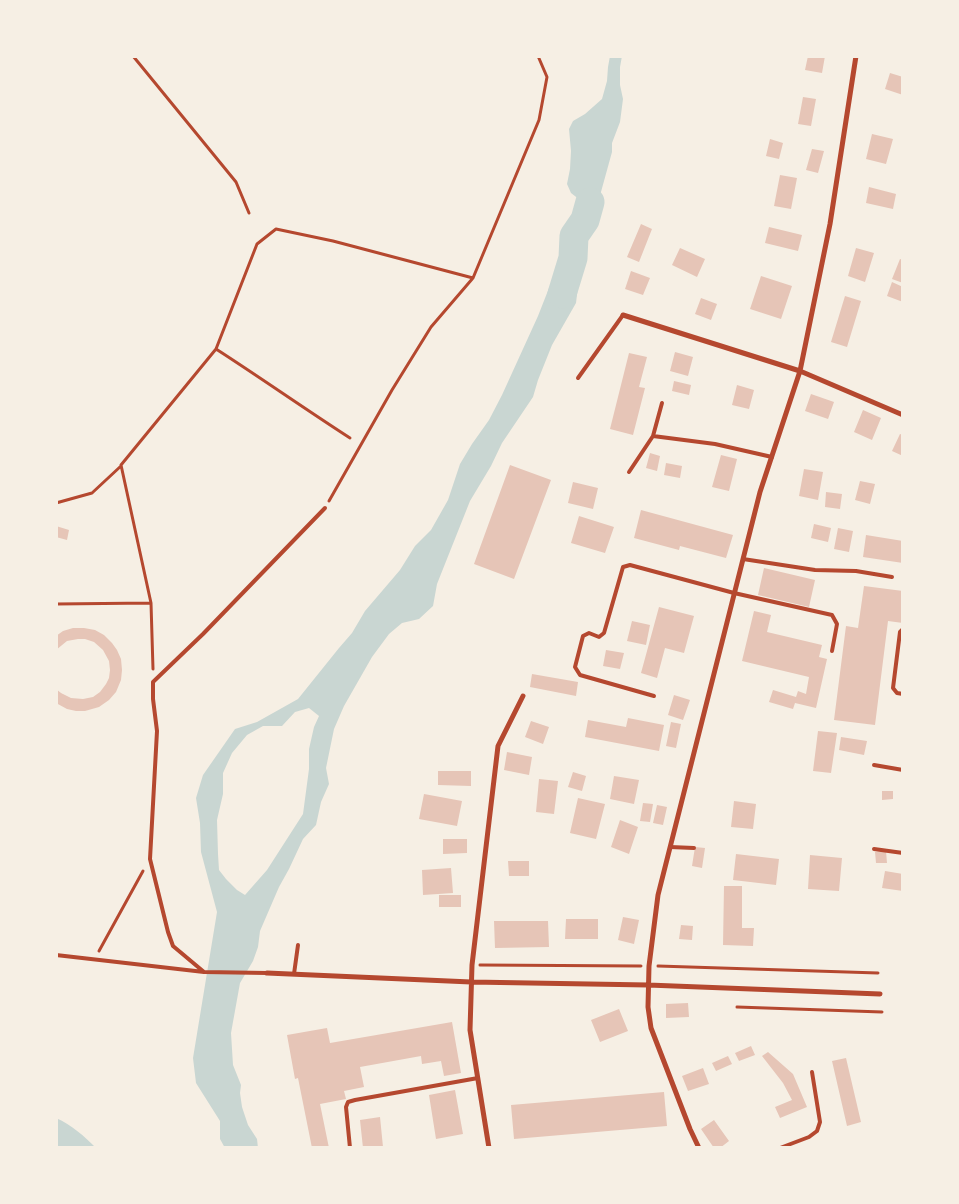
<!DOCTYPE html>
<html>
<head>
<meta charset="utf-8">
<style>
  body { margin:0 }
  #map { position:relative; width:959px; height:1204px; overflow:hidden; background:#f6efe4; font-family:Mulish,sans-serif }
  canvas { display:block }
  .frame { position:absolute; inset:0; border:58px solid #f6efe4; pointer-events:none }
</style>
</head>
<body>
<div id="map">
<canvas width="959" height="1204"></canvas>
<div class="frame"></div>
</div>
<script>
const c = document.querySelector('canvas').getContext('2d');
c.lineJoin = 'round';
function paint(path, color) { c.fillStyle = color; c.fill(path, 'evenodd'); }
function stroke(path, color, width, dash) { c.strokeStyle = color; c.lineWidth = width; c.lineCap = dash ? 'butt' : 'round'; c.setLineDash(dash || []); c.stroke(path); }
paint(new Path2D(`
  M 610,56 L 622,56 L 620,67 L 620,85 L 623,99 L 620,122 L 612,143 L 612,152 L 596,210 L 587,233 L 578,241 L 571,230 L 581,217 L 584,206 L 580,200 L 571,193 L 567,184 L 570,169 L 571,151 L 569,129 L 573,121 L 585,114 L 602,99 L 607,81 L 608,67 Z
  M 573,258 L 577,262 L 578,286 L 576,303 L 552,345 L 538,380 L 533,397 L 502,443 L 491,466 L 470,501 L 437,584 L 433,606 L 419,619 L 402,623 L 389,634 L 372,657 L 344,706 L 334,729 L 326,768 L 329,784 L 321,802 L 316,825 L 303,839 L 289,869 L 279,887 L 260,931 L 258,947 L 253,961 L 240,983 L 231,1033 L 233,1065 L 241,1085 L 240,1093 L 242,1107 L 248,1125 L 257,1139 L 258,1148 L 225,1148 L 220,1139 L 220,1121 L 196,1083 L 193,1058 L 217,912 L 201,852 L 200,823 L 196,798 L 203,775 L 235,729 L 257,722 L 298,699 L 339,648 L 352,633 L 365,611 L 400,570 L 415,546 L 431,530 L 448,500 L 460,464 L 472,444 L 489,420 L 502,395 L 538,316 L 549,288 L 563,274 ZM 309,708 L 319,716 L 314,727 L 309,749 L 309,769 L 303,814 L 267,870 L 245,895 L 237,890 L 226,879 L 219,870 L 218,854 L 217,820 L 223,794 L 223,773 L 232,753 L 247,735 L 263,726 L 282,726 L 295,712 Z
  M 56,1118 C 72,1125 84,1136 96,1148 L 56,1148 Z`), '#c9d6d2');
stroke(new Path2D(`
  M 562,294 L 573,258 L 574,236 L 585,220 L 590,202`), '#c9d6d2', 29);
paint(new Path2D(`
  M 808,56 L 825,56 L 822,73 L 805,70 Z
  M 890,73 L 903,77 L 903,95 L 885,89 Z
  M 803,97 L 816,99 L 811,126 L 798,124 Z
  M 872,134 L 893,139 L 886,164 L 866,159 Z
  M 770,139 L 783,143 L 779,159 L 766,156 Z
  M 812,149 L 824,151 L 818,173 L 806,170 Z
  M 780,175 L 797,178 L 791,209 L 774,206 Z
  M 869,187 L 896,194 L 893,209 L 866,203 Z
  M 641,224 L 652,229 L 639,262 L 627,257 Z
  M 769,227 L 802,235 L 798,251 L 765,243 Z
  M 680,248 L 705,259 L 697,277 L 672,265 Z
  M 856,248 L 874,253 L 865,282 L 848,276 Z
  M 900,259 L 903,260 L 903,283 L 892,279 Z
  M 631,271 L 650,278 L 643,295 L 625,289 Z
  M 761,276 L 792,286 L 781,319 L 750,309 Z
  M 892,282 L 903,287 L 903,302 L 887,296 Z
  M 845,296 L 861,301 L 847,347 L 831,342 Z
  M 701,298 L 717,304 L 711,320 L 695,314 Z
  M 675,352 L 693,357 L 688,376 L 670,371 Z
  M 629,353 L 647,357 L 639,387 L 645,388 L 633,435 L 610,429 Z
  M 674,381 L 691,385 L 689,395 L 672,391 Z
  M 737,385 L 754,390 L 749,409 L 732,405 Z
  M 811,394 L 834,402 L 828,419 L 805,411 Z
  M 863,410 L 881,418 L 872,440 L 854,432 Z
  M 900,434 L 903,435 L 903,456 L 892,451 Z
  M 650,453 L 660,456 L 657,471 L 646,468 Z
  M 721,455 L 737,459 L 729,491 L 712,487 Z
  M 666,463 L 682,466 L 680,478 L 664,475 Z
  M 510,465 L 551,480 L 514,579 L 474,564 Z
  M 804,469 L 823,472 L 818,500 L 799,496 Z
  M 860,481 L 875,484 L 870,504 L 855,500 Z
  M 573,482 L 598,488 L 593,509 L 568,503 Z
  M 826,492 L 842,494 L 840,509 L 825,507 Z
  M 641,510 L 733,535 L 726,558 L 680,546 L 679,550 L 634,538 Z
  M 579,516 L 614,527 L 605,553 L 571,543 Z
  M 814,524 L 831,528 L 828,542 L 811,538 Z
  M 56,526 L 69,530 L 67,540 L 56,537 Z
  M 838,528 L 853,531 L 849,552 L 834,549 Z
  M 866,535 L 903,541 L 903,563 L 863,557 Z
  M 764,568 L 815,580 L 809,607 L 758,595 Z
  M 864,586 L 903,591 L 903,623 L 888,621 L 875,725 L 834,720 L 846,626 L 858,628 Z
  M 659,607 L 694,616 L 684,653 L 665,648 L 657,678 L 641,673 Z
  M 754,611 L 771,615 L 767,632 L 822,645 L 819,657 L 827,659 L 816,708 L 795,703 L 793,709 L 769,702 L 773,690 L 796,697 L 798,691 L 806,694 L 809,677 L 742,661 Z
  M 632,621 L 650,625 L 646,645 L 627,641 Z
  M 73,628 L 84,628 L 95,630 L 104,635 L 112,643 L 117,650 L 121,659 L 122,670 L 121,680 L 116,692 L 109,700 L 99,707 L 85,711 L 76,711 L 67,709 L 56,703 L 56,689 L 61,693 L 71,698 L 83,699 L 93,697 L 100,692 L 106,684 L 109,678 L 110,670 L 109,661 L 103,650 L 94,642 L 85,639 L 78,639 L 67,641 L 56,650 L 56,636 L 63,631 Z
  M 606,650 L 624,653 L 620,669 L 603,666 Z
  M 532,674 L 578,682 L 576,696 L 530,687 Z
  M 674,695 L 690,700 L 683,720 L 668,715 Z
  M 628,718 L 664,725 L 659,751 L 585,737 L 588,720 L 626,727 Z
  M 531,721 L 549,727 L 543,744 L 525,737 Z
  M 671,722 L 681,724 L 676,748 L 666,746 Z
  M 818,731 L 837,733 L 831,773 L 813,771 Z
  M 841,737 L 867,741 L 864,755 L 839,750 Z
  M 507,752 L 532,757 L 529,775 L 504,770 Z
  M 438,771 L 471,771 L 471,786 L 438,785 Z
  M 573,772 L 586,776 L 582,791 L 568,787 Z
  M 614,776 L 639,780 L 634,804 L 610,799 Z
  M 539,779 L 558,781 L 554,814 L 536,812 Z
  M 882,791 L 893,791 L 893,799 L 882,800 Z
  M 424,794 L 462,801 L 457,826 L 419,819 Z
  M 578,798 L 605,804 L 596,839 L 570,833 Z
  M 734,801 L 756,804 L 753,829 L 731,827 Z
  M 643,803 L 653,804 L 650,822 L 640,821 Z
  M 657,805 L 667,807 L 663,825 L 653,823 Z
  M 620,820 L 638,827 L 629,854 L 611,847 Z
  M 443,839 L 467,839 L 467,853 L 443,854 Z
  M 695,847 L 705,848 L 702,868 L 692,866 Z
  M 886,851 L 887,863 L 876,863 L 875,852 Z
  M 736,854 L 779,859 L 776,885 L 733,880 Z
  M 810,855 L 842,858 L 839,891 L 808,889 Z
  M 508,861 L 529,861 L 529,876 L 509,876 Z
  M 451,868 L 453,893 L 423,895 L 422,870 Z
  M 885,871 L 903,874 L 903,891 L 882,888 Z
  M 724,886 L 742,886 L 742,928 L 754,928 L 753,946 L 723,945 Z
  M 439,895 L 461,895 L 461,907 L 439,907 Z
  M 623,917 L 639,920 L 634,944 L 618,940 Z
  M 566,919 L 598,919 L 598,939 L 565,939 Z
  M 494,921 L 548,921 L 549,947 L 495,948 Z
  M 681,925 L 693,926 L 692,940 L 679,939 Z
  M 688,1003 L 689,1017 L 666,1018 L 666,1004 Z
  M 619,1009 L 628,1031 L 600,1042 L 591,1020 Z
  M 452,1022 L 461,1073 L 444,1076 L 441,1061 L 422,1064 L 421,1056 L 360,1067 L 364,1087 L 344,1091 L 346,1099 L 320,1104 L 329,1148 L 312,1148 L 298,1078 L 295,1079 L 287,1035 L 327,1028 L 330,1043 Z
  M 751,1046 L 755,1055 L 739,1061 L 735,1053 Z
  M 768,1052 L 793,1074 L 807,1107 L 780,1118 L 775,1107 L 792,1100 L 783,1083 L 762,1056 Z
  M 728,1056 L 732,1064 L 716,1071 L 712,1063 Z
  M 846,1058 L 861,1122 L 847,1126 L 832,1061 Z
  M 703,1068 L 709,1084 L 688,1091 L 682,1076 Z
  M 455,1090 L 463,1134 L 436,1139 L 429,1095 Z
  M 664,1092 L 667,1126 L 514,1139 L 511,1105 Z
  M 380,1117 L 383,1147 L 363,1148 L 360,1120 Z
  M 714,1120 L 729,1141 L 720,1148 L 714,1148 L 701,1129 Z`), '#e6c5b7');
stroke(new Path2D(`
  M 133,56 L 236,182 L 249,213
  M 350,438 C 305,409 261,378 216,349 L 257,244 L 276,229 L 333,241 L 473,278
  M 329,501 L 392,390 L 431,327 L 473,278 L 539,120 L 547,77 L 538,56
  M 56,503 L 92,493 L 121,466
  M 56,604 L 151,603
  M 153,669 L 151,603 L 121,465 L 216,349
  M 99,951 L 143,871
  M 480,965 L 641,966
  M 658,966 L 878,973
  M 737,1007 L 882,1012`), '#b5482f', 3);
stroke(new Path2D(`
  M 578,378 L 623,315
  M 653,436 L 715,444 L 772,457
  M 629,472 L 653,436 L 662,403
  M 743,559 L 815,570 L 856,571 L 892,577
  M 903,629 L 900,632 L 893,688 L 897,693 L 903,694
  M 654,696 L 580,675 L 575,667 L 583,636 L 589,633 L 599,637 L 604,633 L 623,567 L 630,565 L 734,593 L 832,615 L 837,624 L 832,651
  M 874,765 L 903,770
  M 670,847 L 694,848
  M 874,849 L 903,853
  M 56,955 L 204,972 L 267,973
  M 204,972 L 173,946 L 168,932 L 150,859 L 157,731 L 153,699 L 153,682 L 203,634 L 325,508
  M 294,974 L 298,945
  M 350,1148 L 346,1107 L 348,1102 L 355,1100 L 478,1078
  M 780,1148 L 809,1137 L 817,1131 L 820,1122 L 812,1072`), '#b5482f', 4);
stroke(new Path2D(`
  M 623,315 L 800,371 L 903,415
  M 267,973 L 471,982 L 648,985 L 880,994
  M 489,1148 L 470,1030 L 472,965 L 498,746 L 523,696
  M 699,1148 L 690,1129 L 651,1028 L 648,1007 L 649,966 L 658,895 L 760,492 L 800,371 L 830,224 L 856,56`), '#b5482f', 5);
</script>
</body>
</html>
